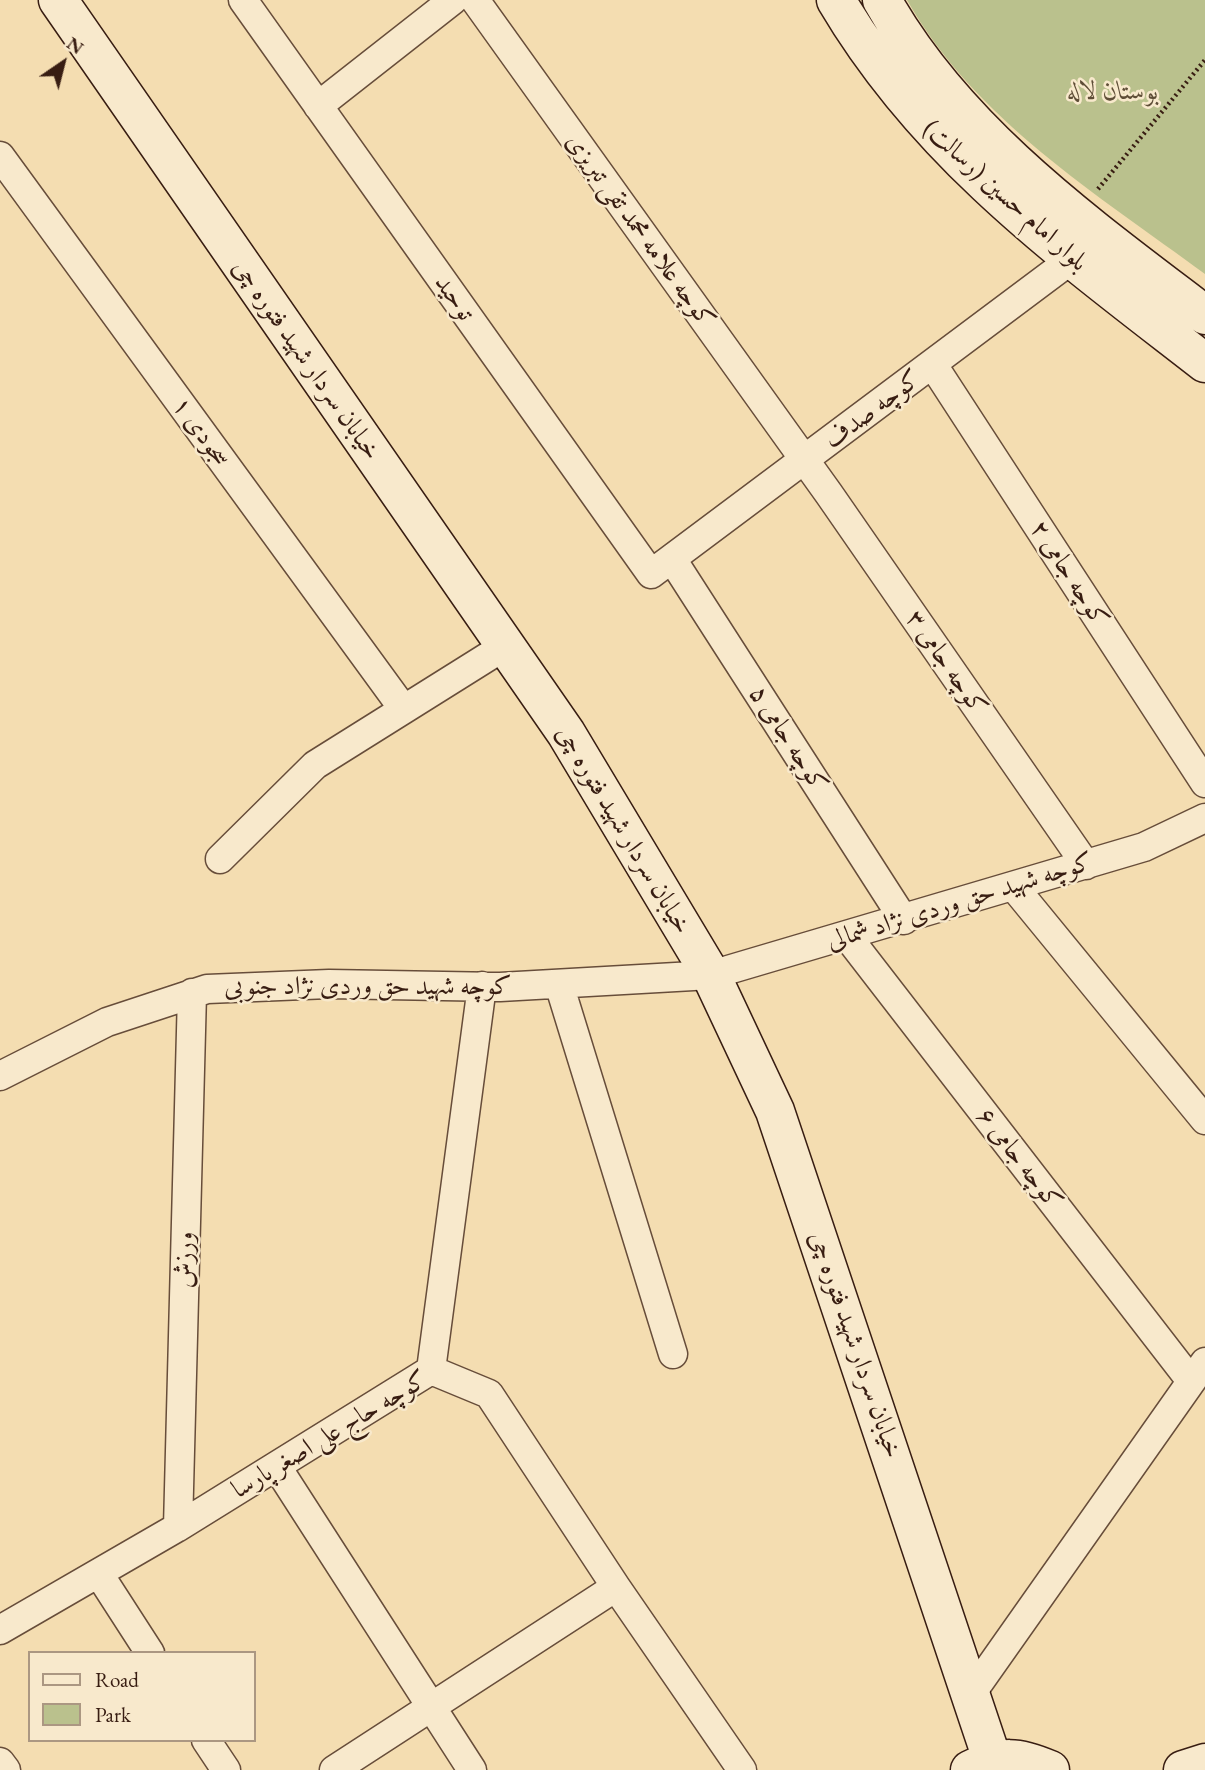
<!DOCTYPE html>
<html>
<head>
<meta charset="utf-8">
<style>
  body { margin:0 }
  #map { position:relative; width:1205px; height:1770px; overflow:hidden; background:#f4ddb1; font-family:"EB Garamond",serif }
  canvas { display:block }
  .legend { position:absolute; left:28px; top:1651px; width:228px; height:91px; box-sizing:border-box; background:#f8e9cc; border:2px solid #ab9782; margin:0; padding:9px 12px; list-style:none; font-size:21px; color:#381d12 }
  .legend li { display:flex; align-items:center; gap:14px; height:35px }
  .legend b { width:35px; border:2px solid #ab9782 }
  .north { position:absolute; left:28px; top:28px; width:70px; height:70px; -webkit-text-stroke:5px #f8e9cc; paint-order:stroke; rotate:35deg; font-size:19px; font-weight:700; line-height:28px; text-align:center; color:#381d12 }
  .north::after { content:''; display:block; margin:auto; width:24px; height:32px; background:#381d12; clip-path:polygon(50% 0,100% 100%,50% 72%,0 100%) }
</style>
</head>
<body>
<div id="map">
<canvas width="1205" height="1770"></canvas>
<ul class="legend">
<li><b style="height:9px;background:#f8e9cc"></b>Road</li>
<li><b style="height:19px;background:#bac18d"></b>Park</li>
</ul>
<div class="north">N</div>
</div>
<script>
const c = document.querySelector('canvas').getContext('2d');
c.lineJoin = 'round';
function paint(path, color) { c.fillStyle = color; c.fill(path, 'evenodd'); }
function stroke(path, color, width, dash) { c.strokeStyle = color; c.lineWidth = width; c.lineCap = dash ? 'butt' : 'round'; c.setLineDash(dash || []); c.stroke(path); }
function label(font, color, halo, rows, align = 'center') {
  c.font = font + ' "EB Garamond",Amiri,serif'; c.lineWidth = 5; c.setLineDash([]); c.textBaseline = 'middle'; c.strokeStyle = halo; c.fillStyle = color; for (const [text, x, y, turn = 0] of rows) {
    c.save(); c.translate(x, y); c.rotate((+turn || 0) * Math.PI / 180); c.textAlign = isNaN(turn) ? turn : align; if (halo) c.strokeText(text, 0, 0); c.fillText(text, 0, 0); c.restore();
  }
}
paint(new Path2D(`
  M 907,0 L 1205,0 L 1205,274 C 1097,194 975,120 907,0 Z`), '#bac18d');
const street = new Path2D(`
  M 243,0 L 651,574 L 1072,259
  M 475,0 L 829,494 L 1086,865
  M 318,106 L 453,0
  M 0,156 L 402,707
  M 933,365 L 1205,783
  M 672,559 L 904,920
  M 220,859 L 315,765 L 505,646
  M 1014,887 L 1205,1120
  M 847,936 L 1191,1381
  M 559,984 L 673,1354
  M 0,1076 L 107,1022 L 207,989 L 329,984 L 500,987 L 711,975 L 1144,847 L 1205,818
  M 431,1370 L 482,986
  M 277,1467 L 472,1770
  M 178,1527 L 192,993
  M 99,1574 L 150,1653
  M 0,1630 L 178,1527 L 431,1370 L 489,1394 L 616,1587 L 742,1770
  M 971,1694 L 1205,1362
  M 206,1740 L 226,1770
  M 0,1762 L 6,1770
  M 334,1770 L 616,1587`);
const secondary = new Path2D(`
  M 58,0 L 566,733 L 711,975 L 775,1111 L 992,1759
  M 836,0 C 928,156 1065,254 1205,363
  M 882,0 C 956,132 1087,225 1205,315
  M 970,1770 C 1002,1755 1018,1756 1050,1770
  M 1183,1770 L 1205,1763`);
stroke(street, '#674d3a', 31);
stroke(secondary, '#381d12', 41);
stroke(new Path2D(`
  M 1098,189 L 1205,60`), '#381d12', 4.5, [2, 3.5]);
stroke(street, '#f8e9cc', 28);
stroke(secondary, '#f8e9cc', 38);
label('italic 26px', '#5f4e37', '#f8e9cc', [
  ["بوستان لاله",1113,92]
]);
label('26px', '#381d12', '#f8e9cc', [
  ["بلوار امام حسین (رسالت)",1005,196,42],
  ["کوچه علامه محمد تقی تبریزی",640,231,54],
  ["توحید",454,298,55],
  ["خیابان سردار شهید فتوره چی",306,360,55],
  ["کوچه صدف",873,410,-37],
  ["سجودی ۱",201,432,54],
  ["کوچه جامی ۲",1069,574,57],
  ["کوچه جامی ۳",946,663,55],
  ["کوچه جامی ۵",788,739,57],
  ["خیابان سردار شهید فتوره چی",623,830,59],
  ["کوچه شهید حق وردی نژاد شمالی",960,902,-17],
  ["کوچه شهید حق وردی نژاد جنوبی",368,987],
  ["کوچه جامی ۶",1019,1159,52],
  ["ورزش",185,1260,-89],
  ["خیابان سردار شهید فتوره چی",855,1345,71],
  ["کوچه حاج علی اصغر پارسا",330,1435,-31]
]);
</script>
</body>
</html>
